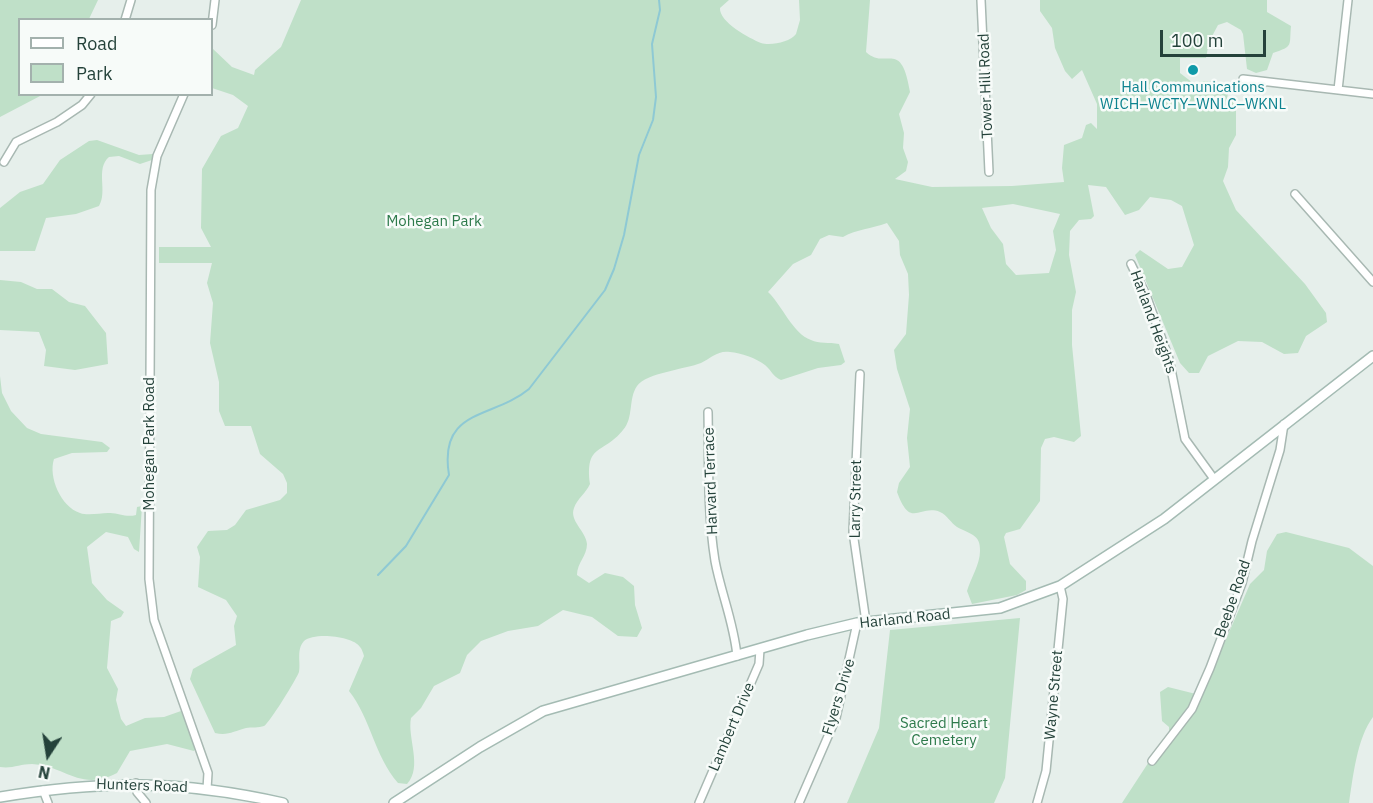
<!DOCTYPE html>
<html>
<head>
<meta charset="utf-8">
<style>
  body { margin:0 }
  #map { position:relative; width:1373px; height:803px; overflow:hidden; background:#e6efeb; font-family:"IBM Plex Sans",sans-serif }
  canvas { display:block }
  .legend { position:absolute; left:18px; top:18px; width:195px; height:78px; box-sizing:border-box; background:#f7fbf9; border:2px solid #a3b1ad; margin:0; padding:8px 10px; list-style:none; font-size:18px; color:#24423a }
  .legend li { display:flex; align-items:center; gap:12px; height:30px }
  .legend b { width:30px; border:2px solid #a3b1ad }
  .north { position:absolute; left:18px; top:725px; width:60px; height:60px; -webkit-text-stroke:4px #f7fbf9; paint-order:stroke; rotate:192deg; font-size:16px; font-weight:700; line-height:24px; text-align:center; color:#24423a }
  .north::after { content:''; display:block; margin:auto; width:21px; height:27px; background:#24423a; clip-path:polygon(50% 0,100% 100%,50% 72%,0 100%) }
  .scale { position:absolute; left:1160px; top:30px; width:106px; height:27px; box-sizing:border-box; border:3px solid #24423a; border-top:0; padding-left:8px; font-size:18px; line-height:21px; white-space:nowrap; color:#24423a; -webkit-text-stroke:4px #f7fbf9; paint-order:stroke }
</style>
</head>
<body>
<div id="map">
<canvas width="1373" height="803"></canvas>
<ul class="legend">
<li><b style="height:8px;background:#fff"></b>Road</li>
<li><b style="height:16px;background:#bfe0c8"></b>Park</li>
</ul>
<div class="north">N</div>
<div class="scale">100 m</div>
</div>
<script>
const c = document.querySelector('canvas').getContext('2d');
c.lineJoin = 'round';
function paint(path, color) { c.fillStyle = color; c.fill(path, 'evenodd'); }
function stroke(path, color, width, dash) { c.strokeStyle = color; c.lineWidth = width; c.lineCap = dash ? 'butt' : 'round'; c.setLineDash(dash || []); c.stroke(path); }
function label(font, color, halo, rows, align = 'center') {
  c.font = font + ' "IBM Plex Sans",sans-serif'; c.lineWidth = 5; c.setLineDash([]); c.textBaseline = 'middle'; c.strokeStyle = halo; c.fillStyle = color; for (const [text, x, y, turn = 0] of rows) {
    c.save(); c.translate(x, y); c.rotate((+turn || 0) * Math.PI / 180); c.textAlign = isNaN(turn) ? turn : align; if (halo) c.strokeText(text, 0, 0); c.fillText(text, 0, 0); c.restore();
  }
}
paint(new Path2D(`
  M 0,0 L 98,0 L 89,19 L 20,20 L 20,94 L 42,95 L 0,117 Z
  M 301,0 L 729,0 L 720,8 C 719,22 749,38 761,43 C 771,46 790,42 796,34 L 800,20 L 799,0 L 870,0 L 866,52 C 886,71 901,37 910,92 L 899,114 L 904,133 L 903,148 L 908,162 L 906,171 L 895,179 L 932,187 L 1012,186 L 1064,182 L 1062,168 L 1064,145 L 1082,138 L 1086,125 L 1091,123 L 1097,129 L 1097,104 L 1082,70 L 1072,79 L 1065,71 L 1055,48 L 1052,28 L 1040,11 L 1040,0 L 1267,0 L 1267,12 L 1291,26 C 1289,46 1294,46 1273,53 L 1267,70 L 1256,73 L 1247,69 L 1243,34 L 1241,30 L 1227,22 L 1218,25 L 1209,42 L 1206,58 L 1180,58 L 1180,73 L 1193,83 L 1205,81 L 1230,84 L 1227,98 L 1236,101 L 1236,135 L 1229,148 L 1228,167 L 1223,181 L 1227,190 L 1236,210 L 1305,284 L 1326,313 L 1327,322 L 1306,336 L 1298,353 L 1284,354 L 1262,342 L 1238,341 L 1208,356 L 1199,373 L 1189,373 L 1180,363 L 1135,255 L 1140,250 L 1168,269 L 1182,267 L 1194,245 L 1182,206 L 1171,200 L 1150,197 L 1139,210 L 1125,215 L 1106,187 L 1088,185 L 1094,216 L 1091,219 L 1079,220 L 1070,231 L 1069,255 L 1076,292 L 1072,310 L 1072,345 L 1081,436 L 1074,442 L 1054,437 L 1045,439 L 1041,448 L 1040,501 L 1020,529 L 1006,533 L 1004,537 L 1010,564 L 1026,581 L 1026,590 L 1017,595 L 972,604 L 967,591 C 971,578 980,564 980,551 C 981,534 969,534 957,527 C 951,523 947,515 940,512 C 919,504 911,530 897,492 L 899,483 L 910,467 L 907,438 L 910,409 L 897,369 L 894,350 L 906,334 L 909,295 L 908,274 L 900,255 L 899,241 L 887,223 C 871,229 857,229 843,237 L 829,235 L 820,239 L 811,255 L 793,264 L 768,292 C 782,305 793,334 811,340 C 819,344 829,342 839,344 L 845,362 L 841,365 L 818,368 L 781,380 C 772,376 772,371 765,365 C 756,358 741,353 730,352 C 718,350 711,358 701,363 C 686,369 646,373 637,386 C 628,399 634,418 623,430 C 603,455 585,443 590,484 C 586,493 577,499 574,508 C 569,521 586,531 587,544 C 587,556 577,563 577,575 L 589,583 L 605,573 L 623,577 L 634,586 L 635,605 L 642,628 L 637,637 L 618,636 L 592,617 L 563,610 L 538,626 L 508,631 L 481,641 L 467,655 L 460,673 L 434,686 L 421,708 L 411,718 C 407,738 423,767 407,784 L 398,783 C 374,755 371,719 349,691 L 364,656 C 363,653 362,649 360,647 C 353,636 314,632 304,641 C 296,650 301,662 299,672 C 297,678 269,724 264,726 C 259,728 251,727 246,728 C 234,731 228,736 215,733 L 190,679 L 193,669 L 236,645 L 234,626 L 237,616 L 226,600 L 198,587 L 200,557 L 197,547 L 208,531 L 227,530 L 235,525 L 246,510 L 280,500 L 287,493 L 287,483 L 283,474 L 260,454 L 251,426 L 225,426 L 219,411 L 219,382 L 210,343 L 213,303 L 207,283 L 212,263 L 159,263 L 159,247 L 211,247 L 201,228 L 202,169 L 221,136 L 238,128 L 248,106 L 233,95 L 212,88 L 212,48 L 232,67 L 254,75 L 255,70 L 281,47 ZM 1013,204 L 1060,214 L 1053,231 L 1056,250 L 1049,273 L 1016,275 L 1006,264 L 1003,244 L 991,228 L 982,208 Z
  M 97,140 L 139,155 L 153,154 L 152,160 L 140,164 L 119,156 L 109,157 C 95,169 108,191 99,206 L 76,214 L 46,218 L 35,251 L 0,251 L 0,208 L 20,192 L 43,184 L 60,160 L 89,141 Z
  M 0,280 L 21,282 L 37,289 L 52,289 L 69,302 L 85,306 L 106,333 L 108,364 L 75,370 L 44,366 L 46,350 L 39,332 L 0,330 Z
  M 0,376 L 2,393 L 11,411 L 27,428 L 41,434 L 102,442 L 110,448 L 107,452 L 72,453 L 54,459 C 48,477 61,507 80,513 C 88,516 100,513 108,513 C 118,512 125,518 136,515 L 137,507 L 142,506 L 139,552 L 134,549 L 128,537 L 106,532 L 87,547 L 92,583 L 107,600 L 124,612 L 121,617 L 111,621 L 107,668 L 118,689 L 116,700 L 121,719 L 126,726 L 145,718 L 164,717 L 181,711 L 196,748 L 194,751 L 167,744 L 130,751 L 117,773 C 80,792 66,766 32,764 C 20,764 12,769 0,767 Z
  M 1286,532 L 1349,548 L 1373,566 L 1373,717 C 1357,738 1353,777 1349,803 L 1122,803 L 1156,751 L 1169,737 L 1169,727 L 1162,721 L 1160,692 L 1168,687 L 1196,694 L 1204,690 L 1250,584 L 1264,570 L 1267,551 L 1277,534 Z
  M 1020,618 L 1005,778 L 994,803 L 847,803 L 879,728 L 890,630 Z`), '#bfe0c8');
stroke(new Path2D(`
  M 378,575 L 406,546 L 449,475 C 438,408 493,419 529,389 L 605,290 L 614,269 L 624,235 L 639,155 L 653,120 L 656,97 L 652,44 L 660,10 L 659,0`), '#8ec9d4', 2);
const street = new Path2D(`
  M 981,0 L 989,172
  M 125,20 L 131,0
  M 212,25 L 215,0
  M 1243,79 L 1373,94
  M 1338,90 L 1348,0
  M 184,94 L 157,156 L 151,190 L 149,579 L 154,620 L 208,773 L 207,789
  M 4,162 L 16,142 L 57,122 L 82,105 L 91,94
  M 1295,194 L 1373,282
  M 1131,264 L 1146,295 L 1169,359 L 1185,439 L 1214,479
  M 860,374 L 853,532 L 866,622
  M 708,412 C 709,462 707,511 715,561 C 721,593 734,623 737,656
  M 1152,761 L 1192,709 L 1210,668 L 1242,583 L 1252,541 L 1280,450 L 1284,424
  M 136,783 L 137,792 L 146,803
  M 43,790 L 48,803
  M 699,803 L 759,664 L 760,649
  M 799,803 L 836,718 L 857,623
  M 1037,803 L 1046,771 L 1063,599 L 1060,586`);
const secondary = new Path2D(`
  M 0,797 C 102,780 182,780 283,803
  M 394,803 L 480,747 L 543,711 L 807,635 L 857,623 L 1000,608 L 1060,586 L 1164,519 L 1373,356`);
stroke(street, '#a8b8b2', 10);
stroke(secondary, '#a4bbb3', 12);
stroke(street, '#fff', 7);
stroke(secondary, '#fff', 9);
for (const [x, y, r, color] of [
  [1193,70,6,"#0f9aa8"]
]) { const dot = new Path2D(); dot.arc(x, y, r, 0, 2 * Math.PI); c.fillStyle = color; c.fill(dot); stroke(dot, '#f7fbf9', 2); }
label('15px', '#24423a', '#f7fbf9', [
  ["Tower Hill Road",986,86,-92],
  ["Harland Heights",1153,322,70],
  ["Mohegan Park Road",150,444,-90],
  ["Harvard Terrace",711,481,-92],
  ["Larry Street",856,499,-89],
  ["Beebe Road",1233,599,-71],
  ["Harland Road",905,619,-6],
  ["Wayne Street",1054,695,-85],
  ["Flyers Drive",839,697,-73],
  ["Lambert Drive",732,727,-67],
  ["Hunters Road",142,786,2]
]);
label('15px', '#0d838f', '#f7fbf9', [
  ["Hall Communications",1193,88],
  ["WICH–WCTY–WNLC–WKNL",1193,105]
]);
label('15px', '#2d7a4b', '#f7fbf9', [
  ["Mohegan Park",434,222],
  ["Sacred Heart",944,724],
  ["Cemetery",944,741]
]);
</script>
</body>
</html>
